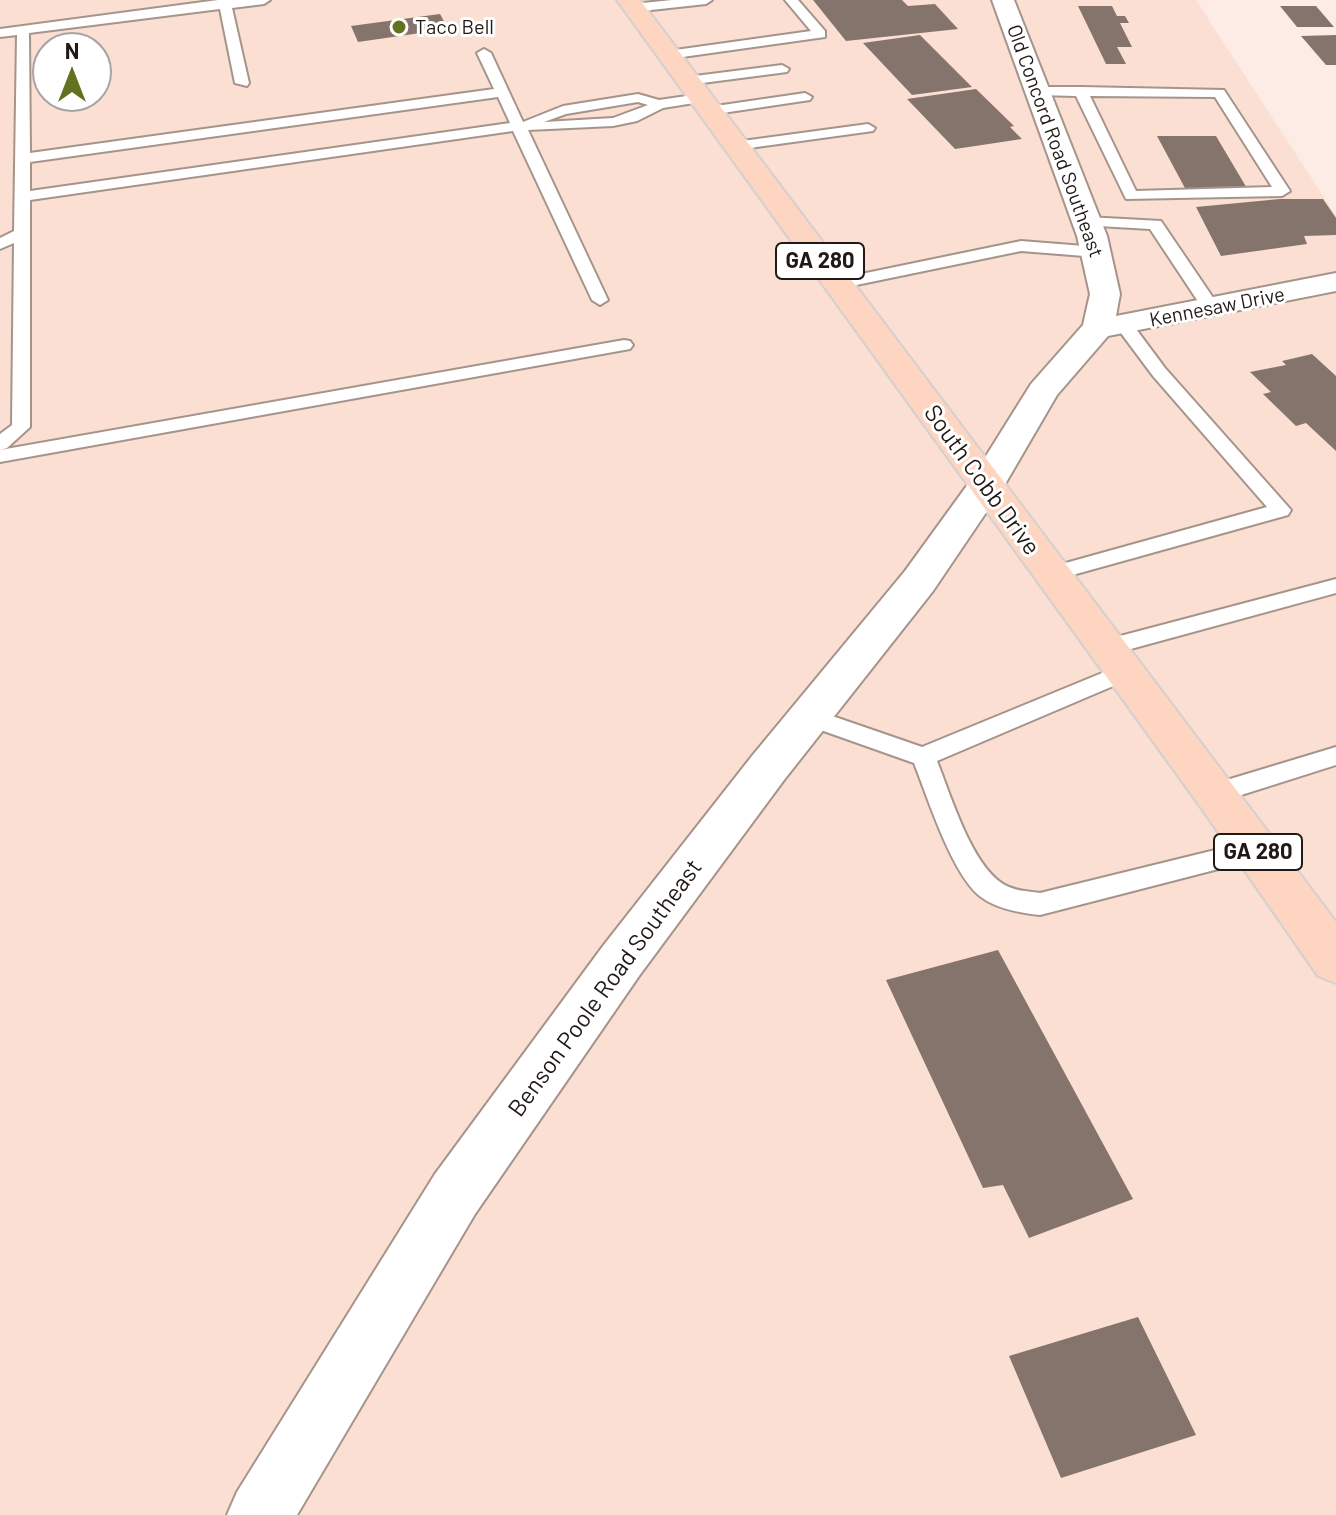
<!DOCTYPE html>
<html>
<head>
<meta charset="utf-8">
<style>
  body { margin:0 }
  #map { position:relative; width:1336px; height:1515px; overflow:hidden; background:#fcece5; font-family:Barlow,sans-serif }
  canvas { display:block }
  .north { position:absolute; left:32px; top:32px; width:80px; height:80px; box-sizing:border-box; background:#fff; border:2px solid #a6a3a2; border-radius:50%; rotate:0deg; font-size:22px; font-weight:700; line-height:32px; text-align:center; color:#201916 }
  .north::after { content:''; display:block; margin:auto; width:28px; height:36px; background:#63721f; clip-path:polygon(50% 0,100% 100%,50% 72%,0 100%) }
</style>
</head>
<body>
<div id="map">
<canvas width="1336" height="1515"></canvas>
<div class="north">N</div>
</div>
<script>
const c = document.querySelector('canvas').getContext('2d');
c.lineJoin = 'round';
function paint(path, color) { c.fillStyle = color; c.fill(path, 'evenodd'); }
function stroke(path, color, width, dash) { c.strokeStyle = color; c.lineWidth = width; c.lineCap = dash ? 'butt' : 'round'; c.setLineDash(dash || []); c.stroke(path); }
function label(font, color, halo, rows, align = 'center') {
  c.font = font + ' Barlow,sans-serif'; c.lineWidth = 6; c.setLineDash([]); c.textBaseline = 'middle'; c.strokeStyle = halo; c.fillStyle = color; for (const [text, x, y, turn = 0] of rows) {
    c.save(); c.translate(x, y); c.rotate((+turn || 0) * Math.PI / 180); c.textAlign = isNaN(turn) ? turn : align; if (halo) c.strokeText(text, 0, 0); c.fillText(text, 0, 0); c.restore();
  }
}
paint(new Path2D(`
  M 0,0 L 1196,0 L 1336,216 L 1336,1515 L 0,1515 ZM 48,48 L 96,48 L 96,96 L 48,96 Z`), '#fadfd2');
paint(new Path2D(`
  M 813,0 L 902,0 L 908,6 L 935,4 L 958,29 L 846,41 Z
  M 1078,6 L 1112,6 L 1117,16 L 1125,16 L 1129,23 L 1120,23 L 1132,47 L 1117,47 L 1126,64 L 1106,64 Z
  M 1280,6 L 1316,6 L 1334,27 L 1297,27 Z
  M 440,14 L 448,29 L 358,42 L 351,26 Z
  M 920,35 L 972,87 L 912,95 L 863,43 Z
  M 1336,35 L 1336,65 L 1326,65 L 1301,36 Z
  M 976,89 L 1014,126 L 1010,127 L 1022,139 L 955,149 L 907,99 Z
  M 1157,136 L 1216,136 L 1248,190 L 1186,190 Z
  M 1280,199 L 1323,199 L 1336,218 L 1336,235 L 1304,236 L 1307,244 L 1221,256 L 1196,207 Z
  M 1312,354 L 1336,376 L 1336,451 L 1306,423 L 1296,426 L 1263,394 L 1271,392 L 1250,372 L 1286,365 L 1282,361 Z
  M 998,950 L 1133,1199 L 1029,1238 L 1003,1185 L 983,1188 L 886,980 Z
  M 1138,1317 L 1196,1435 L 1061,1478 L 1009,1356 Z`), '#85746c');
const lane = new Path2D(`
  M 218,0 L 270,0 L 264,4 L 232,8 L 249,83 L 247,86 L 235,83 L 220,9 L 29,33 L 30,153 L 494,89 L 477,53 L 484,49 L 491,53 L 523,122 L 563,106 L 638,94 L 659,100 L 700,94 L 707,98 L 700,102 L 663,108 L 637,121 L 613,126 L 528,130 L 608,300 L 600,305 L 592,300 L 513,131 L 30,200 L 30,427 L 7,448 L 0,450 L 624,340 L 630,341 L 633,345 L 630,349 L 0,462 L 0,434 L 12,425 L 14,243 L 0,249 L 0,238 L 14,231 L 17,35 L 0,37 L 0,29 ZM 498,97 L 510,123 L 30,191 L 30,162 ZM 638,102 L 648,105 L 613,118 L 544,122 L 566,114 Z
  M 672,0 L 712,0 L 706,4 L 633,12 L 627,8 L 633,4 Z
  M 785,0 L 798,0 L 825,31 L 825,37 L 668,59 L 661,55 L 668,51 L 811,31 Z
  M 782,65 L 789,69 L 787,72 L 687,85 L 680,81 L 687,77 Z
  M 1081,87 L 1224,90 L 1290,191 L 1282,196 L 1126,199 L 1076,96 L 1037,95 L 1030,91 L 1037,87 ZM 1090,96 L 1215,97 L 1272,187 L 1136,191 Z
  M 805,93 L 812,97 L 810,100 L 709,115 L 702,111 L 709,107 Z
  M 868,124 L 875,128 L 873,131 L 735,150 L 728,146 L 735,142 Z
  M 1087,217 L 1161,221 L 1220,308 L 1217,312 L 1205,312 L 1150,229 L 1081,225 L 1081,219 Z
  M 1021,241 L 1097,247 L 1105,252 L 1097,257 L 1021,251 L 837,289 L 829,284 L 837,279 Z
  M 1124,320 L 1130,321 L 1165,368 L 1291,510 L 1288,515 L 1051,581 L 1044,579 L 1040,574 L 1044,569 L 1267,507 L 1153,376 L 1115,325 Z
  M 1336,579 L 1336,593 L 1105,656 L 1097,654 L 1094,648 L 1097,642 L 1105,640 Z
  M 1124,664 L 1132,666 L 1135,672 L 1132,678 L 937,761 C 951,796 971,864 1003,884 C 1014,891 1027,891 1040,893 L 1256,840 L 1265,843 L 1269,850 L 1265,857 L 1040,915 C 1020,913 997,909 981,897 C 952,875 928,798 914,763 L 801,723 L 797,717 L 801,711 L 809,708 L 922,747 Z
  M 1336,747 L 1336,765 L 1216,803 L 1207,800 L 1204,793 L 1207,786 Z`);
const street = new Path2D(`
  M 992,0 L 1014,0 L 1107,236 L 1120,294 L 1116,316 L 1336,273 L 1336,291 L 1108,336 L 1057,395 L 1004,486 L 933,591 L 784,780 L 639,976 L 475,1214 L 297,1515 L 227,1515 L 237,1492 L 435,1174 L 603,946 L 752,756 L 905,571 L 971,480 L 1031,384 L 1083,325 L 1090,294 L 1077,236 Z`);
const primary = new Path2D(`
  M 617,0 L 640,0 L 1336,922 L 1336,983 L 1318,976 L 1200,806 Z`);
stroke(lane, '#a6948b', 4);
stroke(street, '#a6948b', 4);
stroke(primary, '#d2d1d0', 4);
paint(lane, '#fff');
paint(street, '#fff');
paint(primary, '#fed5c1');
for (const [x, y, r, color] of [
  [399,27,8,"#63721f"]
]) { const dot = new Path2D(); dot.arc(x, y, r, 0, 2 * Math.PI); c.fillStyle = color; c.fill(dot); stroke(dot, '#fff', 3); }
label('20px', '#201916', '#fff', [
  ["Taco Bell",415,27]
], 'left');
label('20px', '#201916', '#fff', [
  ["Old Concord Road Southeast",1055,141,70],
  ["Kennesaw Drive",1217,307,-11]
]);
for (const [x, y, w] of [
  [820,261,88],
  [1258,852,88]
]) { const box = new Path2D(); box.roundRect(x - w / 2, y - 18, w, 36, 6); c.fillStyle = '#fff'; c.fill(box); stroke(box, '#201916', 2); }
label('bold 22px', '#201916', null, [
  ["GA 280",820,261],
  ["GA 280",1258,852]
]);
label('24px', '#201916', '#fff', [
  ["South Cobb Drive",982,480,54],
  ["Benson Poole Road Southeast",605,988,-54]
]);
</script>
</body>
</html>
